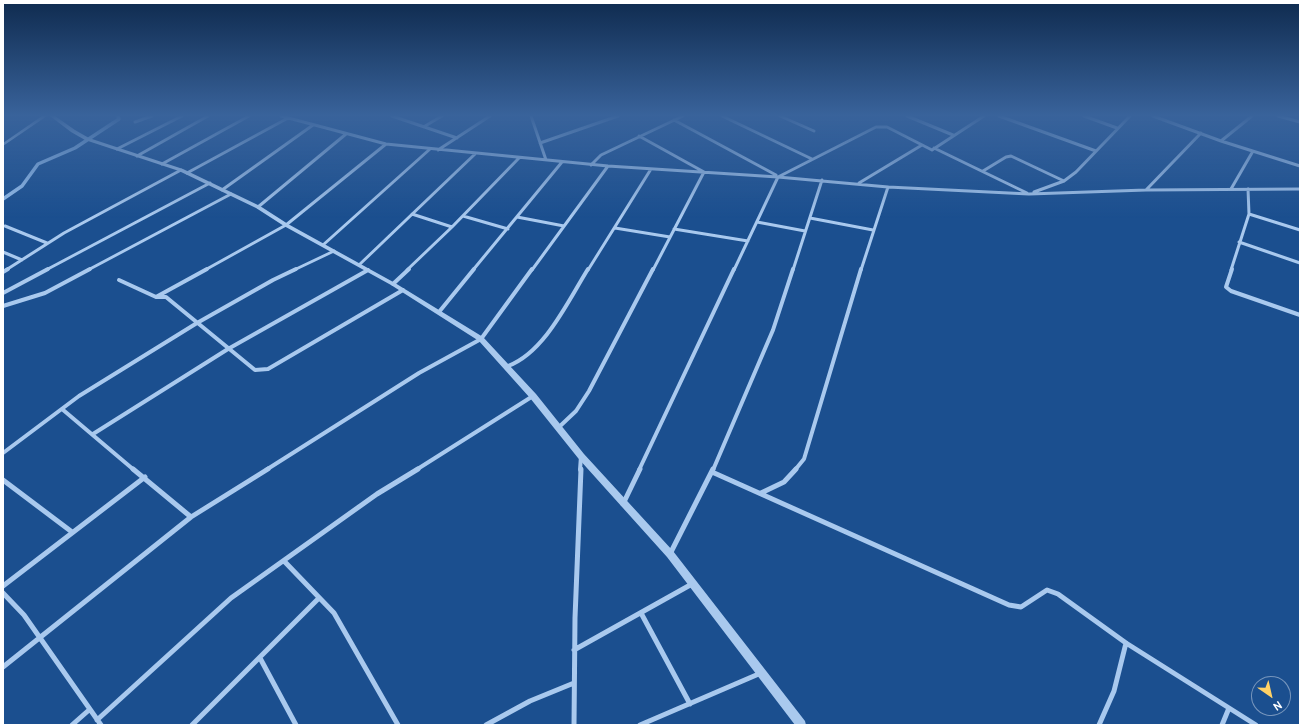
<!DOCTYPE html>
<html>
<head>
<meta charset="utf-8">
<style>
  body { margin:0 }
  #map { position:relative; width:1303px; height:728px; overflow:hidden; background:#1b4f8f; font-family:Overpass,sans-serif }
  canvas { display:block }
  .frame { position:absolute; inset:0; border:4px solid #fff; pointer-events:none }
  .north { position:absolute; left:1251px; top:676px; width:40px; height:40px; box-sizing:border-box; background:#1b4f8f; border:1px solid #7695bc; border-radius:50%; rotate:146deg; font-size:11px; font-weight:700; line-height:16px; text-align:center; color:#fff }
  .north::after { content:''; display:block; margin:auto; width:14px; height:18px; background:#ffd166; clip-path:polygon(50% 0,100% 100%,50% 72%,0 100%) }
</style>
</head>
<body>
<div id="map">
<canvas width="1303" height="728"></canvas>
<div class="frame"></div>
<div class="north">N</div>
</div>
<script>
const c = document.querySelector('canvas').getContext('2d');
c.lineJoin = 'round';
function stroke(path, color, width, dash) { c.strokeStyle = color; c.lineWidth = width; c.lineCap = dash ? 'butt' : 'round'; c.setLineDash(dash || []); c.stroke(path); }
function paint(path, color) { c.fillStyle = color; c.fill(path, 'evenodd'); }
stroke(new Path2D(`
  M 3,199 L 22,186 L 38,164 L 75,148 L 119,119 L 118,116`), '#9cc4f0', 3.5);
stroke(new Path2D(`
  M 281,116 L 386,144 L 608,166 L 778,177 L 888,187 L 1029,194 L 1146,190 L 1300,189
  M 392,116 L 457,138
  M 531,116 L 546,160
  M 722,116 L 812,159
  M 780,116 L 814,131
  M 907,116 L 953,135
  M 999,116 L 1096,151
  M 1084,116 L 1117,128
  M 1153,116 L 1221,141 L 1300,166
  M 1278,116 L 1300,122
  M 674,120 L 776,175
  M 135,122 L 152,116
  M 425,126 L 442,116
  M 639,136 L 704,172 L 653,270
  M 1221,141 L 1252,116
  M 540,143 L 618,116
  M 934,148 L 1027,193
  M 117,149 L 182,116
  M 438,150 L 490,116
  M 137,156 L 208,116
  M 162,164 L 249,116
  M 591,165 L 601,155 L 683,116
  M 983,171 L 1006,157 L 1011,156 L 1064,181
  M 187,173 L 288,118
  M 859,183 L 922,145
  M 1231,189 L 1253,151
  M 222,190 L 313,125
  M 1146,190 L 1201,133
  M 1034,192 L 1064,181 L 1076,172 L 1130,116
  M 258,207 L 346,134
  M 412,214 L 452,227
  M 1249,214 L 1300,230
  M 463,216 L 508,229
  M 517,217 L 564,226
  M 810,218 L 873,230
  M 757,222 L 805,231
  M 5,226 L 47,243
  M 615,228 L 670,237
  M 674,229 L 748,241
  M 1239,242 L 1300,263
  M 323,245 L 430,149
  M 3,252 L 22,260
  M 359,265 L 475,154
  M 6,270 L 64,233 L 181,170
  M 46,270 L 210,183
  M 88,270 L 231,194
  M 205,270 L 286,225 L 386,144
  M 294,270 L 334,251
  M 407,270 L 452,227 L 519,158
  M 473,270 L 562,162
  M 532,270 L 608,166
  M 588,270 L 651,169
  M 734,270 L 778,177 L 876,127 L 887,127 L 932,150 L 984,116
  M 793,270 L 822,180
  M 861,270 L 888,187
  M 1231,270 L 1249,214 L 1248,189`), '#a9c9ee', 3);
stroke(new Path2D(`
  M 1232,269 L 1226,287 L 1231,291 L 1300,315
  M 3,272 L 8,269
  M 119,280 L 156,297 L 166,297 L 255,370 L 268,369 L 403,290
  M 393,284 L 409,269
  M 3,293 L 48,269
  M 156,297 L 207,269
  M 3,306 L 45,293 L 90,269
  M 439,312 L 474,269
  M 508,366 C 545,352 568,301 588,269
  M 62,409 L 134,470
  M 558,428 L 576,411 L 589,391 L 653,269
  M 93,434 L 228,349 L 368,270
  M 3,453 L 79,396 L 197,323 L 273,280 L 296,269
  M 266,470 L 419,373 L 481,339 L 532,269
  M 416,470 L 533,396
  M 580,470 L 581,456
  M 639,470 L 734,269
  M 713,470 L 773,330 L 793,269
  M 795,470 L 804,459 L 861,269`), '#a9c9ee', 4);
stroke(new Path2D(`
  M 133,469 L 191,517
  M 712,472 L 1009,605 L 1021,607 L 1047,590 L 1058,594 L 1126,643 L 1256,725
  M 3,480 L 72,532
  M 761,493 L 784,482 L 796,469
  M 623,504 L 640,469
  M 670,554 L 713,469
  M 284,561 L 334,613 L 398,725
  M 3,586 L 145,477
  M 3,593 L 24,615 L 101,725
  M 641,613 L 690,704
  M 574,650 L 692,584
  M 260,658 L 296,725
  M 3,667 L 191,517 L 268,469
  M 97,720 L 231,598 L 377,494 L 418,469
  M 72,725 L 89,710
  M 192,725 L 319,598
  M 486,725 L 530,701 L 574,683
  M 574,725 L 575,618 L 581,469
  M 640,725 L 761,673
  M 1099,725 L 1114,691 L 1126,643
  M 1222,725 L 1229,708`), '#a9c9ee', 5);
paint(new Path2D(`
  M 42,116 L 47,116 L 3,146 L 3,143 Z
  M 50,116 L 55,116 L 75,130 L 89,138 L 183,169 L 260,206 L 288,224 L 395,283 L 483,337 L 536,394 L 584,454 L 673,551 L 805,721 L 806,725 L 795,725 L 667,557 L 578,458 L 530,398 L 479,341 L 391,285 L 284,226 L 256,208 L 179,171 L 85,140 L 71,132 Z`), '#a9c9ee');
const sky = c.createLinearGradient(0, 0, 0, 218);
sky.addColorStop(0, '#0f2b4f');
sky.addColorStop(0.53, '#39639b');
sky.addColorStop(1, '#39639b00');
c.fillStyle = sky;
c.fillRect(0, 0, 1303, 218);
</script>
</body>
</html>
